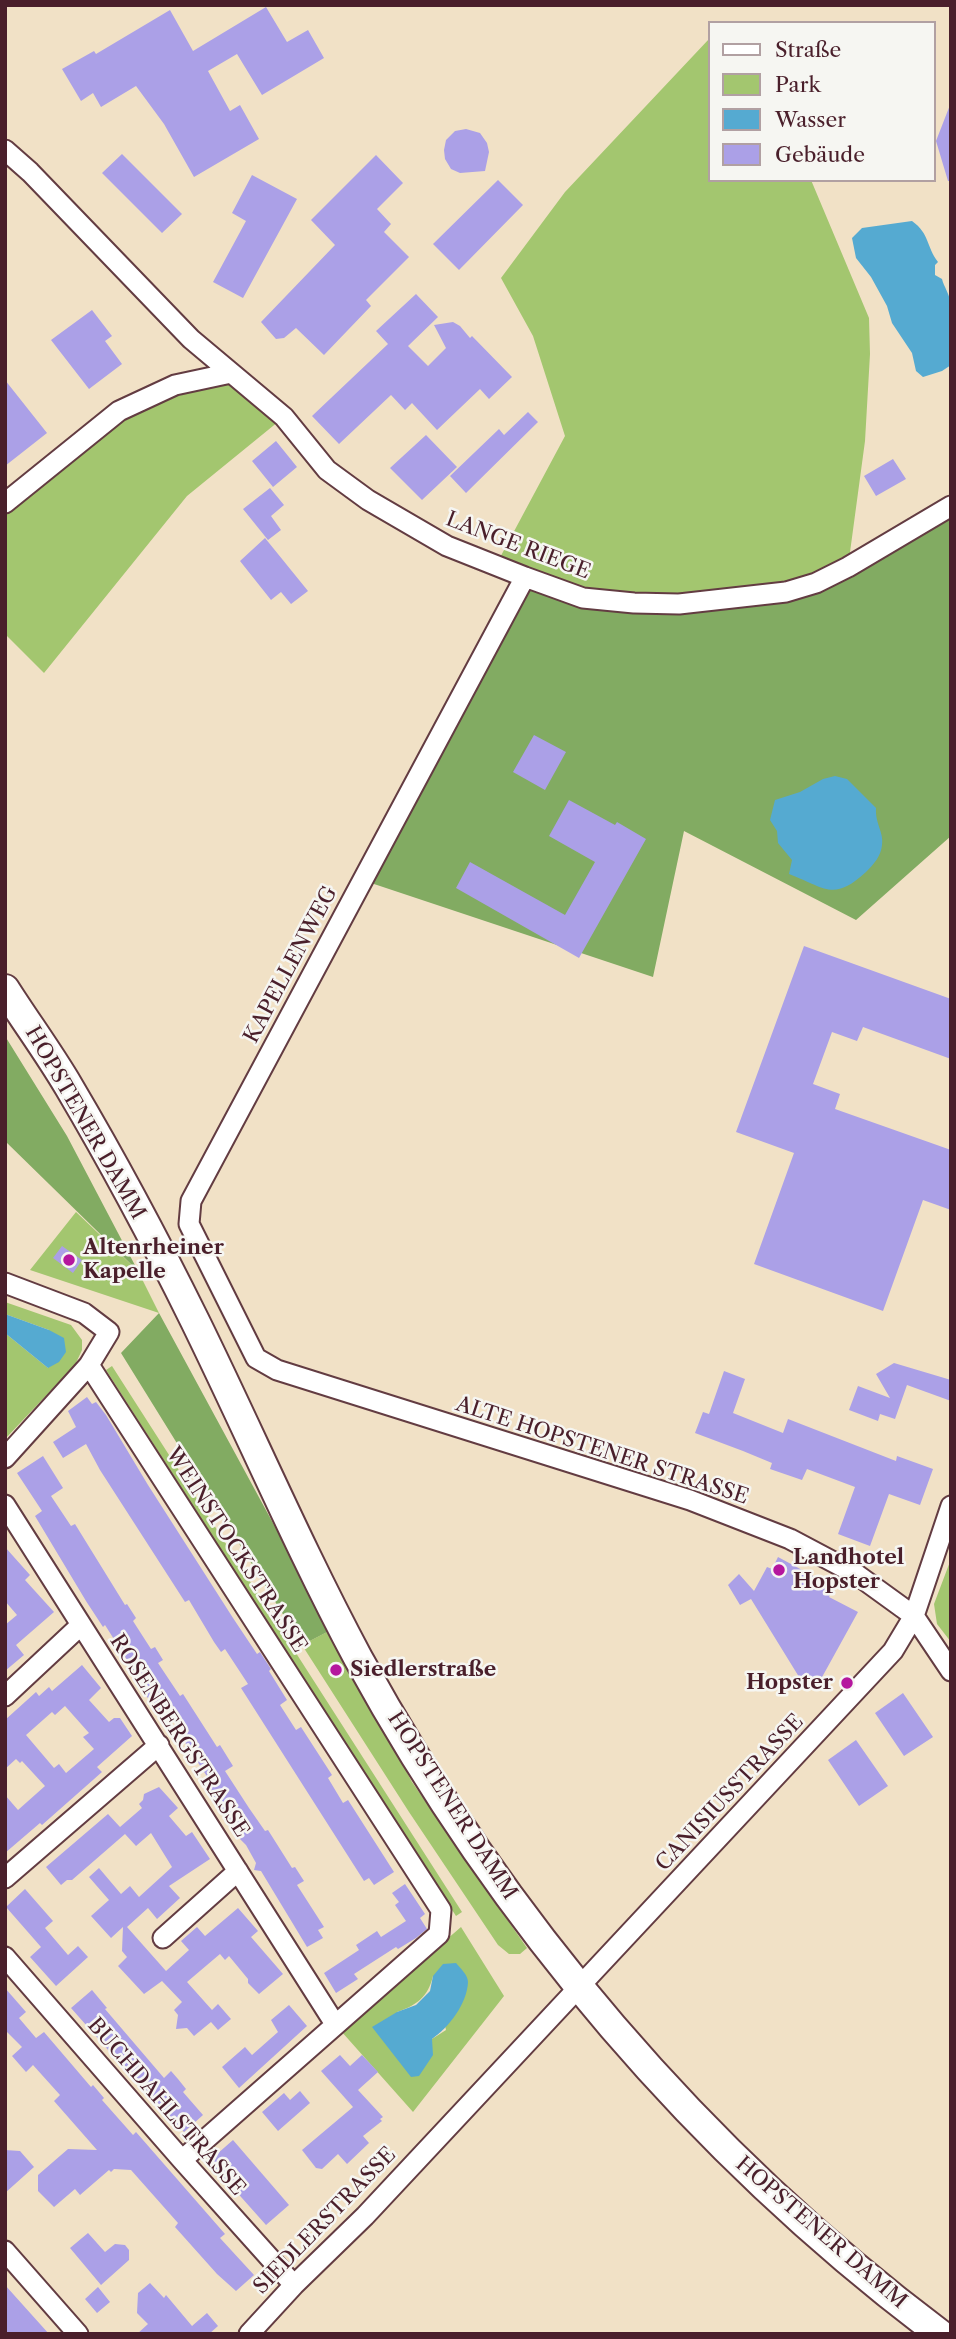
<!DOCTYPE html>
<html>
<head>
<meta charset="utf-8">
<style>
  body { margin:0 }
  #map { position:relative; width:956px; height:2339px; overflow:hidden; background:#f1e1c6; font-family:"Libre Caslon Text",serif }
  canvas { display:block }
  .frame { position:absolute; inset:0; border:7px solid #4a1f2b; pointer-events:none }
  .legend { position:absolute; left:708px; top:21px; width:228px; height:161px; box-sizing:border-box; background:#f6f6f2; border:2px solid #b1a0a2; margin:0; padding:9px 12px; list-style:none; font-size:21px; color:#4a1f2b }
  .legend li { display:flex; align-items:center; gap:14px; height:35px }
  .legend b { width:35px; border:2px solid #b1a0a2 }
</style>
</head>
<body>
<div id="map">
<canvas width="956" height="2339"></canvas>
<div class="frame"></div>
<ul class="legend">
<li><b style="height:9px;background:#fff"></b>Straße</li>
<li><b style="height:19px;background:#a3c66f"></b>Park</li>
<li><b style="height:19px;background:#55aad1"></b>Wasser</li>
<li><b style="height:19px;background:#aba0e7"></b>Gebäude</li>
</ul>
</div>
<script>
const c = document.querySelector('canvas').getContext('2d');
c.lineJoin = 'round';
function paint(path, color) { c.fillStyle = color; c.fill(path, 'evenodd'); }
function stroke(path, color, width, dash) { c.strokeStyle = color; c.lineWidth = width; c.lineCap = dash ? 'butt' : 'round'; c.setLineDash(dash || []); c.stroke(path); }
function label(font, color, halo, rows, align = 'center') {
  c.font = font + ' "Libre Caslon Text",serif'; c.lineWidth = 5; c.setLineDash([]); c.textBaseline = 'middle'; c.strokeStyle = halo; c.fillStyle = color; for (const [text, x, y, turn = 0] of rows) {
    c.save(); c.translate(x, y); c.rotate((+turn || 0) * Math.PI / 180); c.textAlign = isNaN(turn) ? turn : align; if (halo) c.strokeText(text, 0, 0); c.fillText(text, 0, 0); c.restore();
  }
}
paint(new Path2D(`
  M 709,39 L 709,180 L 811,180 L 869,318 L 870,354 L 865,441 L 848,567 L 816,583 L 634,603 L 496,565 L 565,436 L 533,336 L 501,278 L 565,192 Z
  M 231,373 L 284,417 L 187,496 L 44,673 L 5,634 L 5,503 L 119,411 Z
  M 76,1212 L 138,1271 L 159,1313 L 30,1270 Z
  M 5,1302 L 71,1325 L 82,1340 L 82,1350 L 75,1365 L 5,1439 L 5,1333 L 48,1368 L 49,1330 L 5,1314 Z
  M 112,1366 L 462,1912 L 456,1916 L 106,1370 Z
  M 951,1559 L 951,1642 L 937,1624 L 934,1604 Z
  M 331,1630 L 412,1782 L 527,1948 L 520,1954 L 509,1954 L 498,1945 L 409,1812 L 302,1645 Z
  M 461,1927 L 504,1996 L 413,2112 L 341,2031 ZM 433,1976 L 446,2030 L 432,2039 L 397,2012 C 417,2005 428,1997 433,1976 Z`), '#a3c66f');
paint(new Path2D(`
  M 951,506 L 951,836 L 856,920 L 684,831 L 653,977 L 362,880 L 525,577 L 583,598 L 786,592 Z
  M 5,1036 L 67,1136 L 138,1271 L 5,1141 Z
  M 159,1313 L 331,1630 L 302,1645 L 121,1353 Z`), '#82ab62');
paint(new Path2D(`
  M 912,221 C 930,234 926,246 938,262 L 935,265 L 935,275 L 942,279 C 944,287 949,293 950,301 C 953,321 951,344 951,365 L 942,371 L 923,377 L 916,371 L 912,353 L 892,323 L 887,306 L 871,277 L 856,258 L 852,238 L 862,228 Z
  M 835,776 L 847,779 L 876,808 C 875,824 884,832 882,845 C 881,856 874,864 866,872 C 833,902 826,888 789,874 L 792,860 L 778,843 L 777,831 L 770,820 L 775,800 L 800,792 L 823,779 Z
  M 5,1314 L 49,1330 L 64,1338 L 66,1352 L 59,1362 L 48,1368 L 5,1333 Z
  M 456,1963 C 461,1969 468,1975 468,1982 C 467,2004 449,2027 432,2039 L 433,2055 L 419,2076 L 411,2077 L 372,2027 L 397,2012 L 416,2005 L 430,1991 L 433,1976 L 443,1964 Z`), '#55aad1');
paint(new Path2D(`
  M 266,7 L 287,42 L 308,30 L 324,58 L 262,95 L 237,54 L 208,71 L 230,111 L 240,105 L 259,139 L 194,177 L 164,124 L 136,86 L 101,107 L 93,93 L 81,101 L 62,69 L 94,51 L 96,54 L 170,10 L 193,51 Z
  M 950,105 L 951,181 L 948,181 L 936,141 Z
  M 466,129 L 480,133 L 487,143 L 489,152 L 485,171 L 460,173 L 451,169 L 445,159 L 444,150 L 446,140 L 455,131 Z
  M 122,154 L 182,214 L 162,233 L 102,173 Z
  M 376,155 L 403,183 L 377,209 L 391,224 L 384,232 L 409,257 L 366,300 L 371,306 L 324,355 L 296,328 L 284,338 L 276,339 L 261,322 L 335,245 L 311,220 Z
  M 252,175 L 297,199 L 243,298 L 213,282 L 246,221 L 232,213 Z
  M 498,180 L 523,205 L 459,270 L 433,244 Z
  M 416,294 L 438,317 L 408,346 L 428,366 L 446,348 L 434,325 L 453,322 L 460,326 L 470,338 L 472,336 L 512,377 L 489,399 L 480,389 L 437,430 L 412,403 L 405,410 L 391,395 L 339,444 L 312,416 L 388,344 L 376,331 Z
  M 92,310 L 112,336 L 105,341 L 122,364 L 89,389 L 51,340 Z
  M 5,380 L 47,433 L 5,466 Z
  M 528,412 L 538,422 L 466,493 L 450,476 L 499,429 L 504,435 Z
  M 426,435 L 457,467 L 422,500 L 390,468 Z
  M 276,441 L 297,467 L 273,487 L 252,461 Z
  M 893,459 L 906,479 L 876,496 L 864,476 Z
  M 270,488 L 284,505 L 271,516 L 281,530 L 268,540 L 243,509 Z
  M 265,538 L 308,591 L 291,604 L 281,592 L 271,600 L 240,561 Z
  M 534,735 L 566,752 L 545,790 L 513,772 Z
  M 569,800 L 615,825 L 617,822 L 646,839 L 579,958 L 456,888 L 470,862 L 565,915 L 595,862 L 549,836 Z
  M 804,946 L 951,999 L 951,1059 L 863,1027 L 857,1041 L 832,1032 L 813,1084 L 840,1094 L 835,1109 L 951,1150 L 951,1210 L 923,1200 L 883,1311 L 754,1264 L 794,1153 L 736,1132 Z
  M 62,1246 L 82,1260 L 73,1273 L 53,1258 Z
  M 894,1363 L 951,1380 L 951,1401 L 907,1385 L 895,1419 L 880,1414 L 878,1421 L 849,1410 L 858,1386 L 890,1398 L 876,1374 Z
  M 724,1371 L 745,1379 L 733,1413 L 783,1433 L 788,1419 L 896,1461 L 897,1456 L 933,1469 L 920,1505 L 889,1494 L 870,1546 L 838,1534 L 855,1487 L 807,1469 L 802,1480 L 770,1469 L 772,1463 L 743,1451 L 695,1433 L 703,1412 L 709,1414 Z
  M 87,1397 L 92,1404 L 96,1402 L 106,1415 L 148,1485 L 233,1618 L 257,1654 L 260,1652 L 271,1669 L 269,1671 L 287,1700 L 280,1705 L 296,1730 L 301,1727 L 332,1775 L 328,1778 L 343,1803 L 348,1800 L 394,1872 L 374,1885 L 369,1878 L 364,1881 L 241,1688 L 248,1684 L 225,1649 L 221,1652 L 214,1642 L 189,1600 L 185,1602 L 100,1470 L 86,1444 L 63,1458 L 53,1442 L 76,1427 L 68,1411 Z
  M 43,1456 L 63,1488 L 51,1496 L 71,1526 L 75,1524 L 125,1605 L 127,1604 L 136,1618 L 133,1621 L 151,1649 L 155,1647 L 163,1660 L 158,1663 L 180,1696 L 183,1694 L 217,1747 L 220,1745 L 233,1766 L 225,1771 L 249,1808 L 265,1831 L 268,1830 L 292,1868 L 295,1867 L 304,1881 L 297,1885 L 324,1927 L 318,1930 L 323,1938 L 307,1947 L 261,1871 L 254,1870 L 256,1863 L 246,1845 L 239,1838 L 203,1781 L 208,1778 L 181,1736 L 189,1731 L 171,1703 L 157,1712 L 140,1686 L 143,1685 L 105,1625 L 103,1627 L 86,1601 L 35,1516 L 42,1511 L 17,1473 Z
  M 5,1547 L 30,1575 L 25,1580 L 54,1612 L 16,1645 L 24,1655 L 5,1671 L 5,1625 L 17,1615 L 5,1601 Z
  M 778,1557 L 828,1584 L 827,1585 L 833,1589 L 829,1597 L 858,1612 L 821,1679 L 811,1686 L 809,1682 L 804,1685 L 751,1599 L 740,1605 L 728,1585 L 739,1574 L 754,1591 L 767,1567 L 772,1569 Z
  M 82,1665 L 101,1688 L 89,1700 L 109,1722 L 114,1718 L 120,1718 L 132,1736 L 97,1767 L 102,1772 L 42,1825 L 40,1823 L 5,1853 L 5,1795 L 18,1810 L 45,1786 L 22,1761 L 20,1763 L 16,1759 L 5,1769 L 5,1720 L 36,1692 L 39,1696 L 49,1687 L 52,1691 ZM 65,1706 L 89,1733 L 83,1737 L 94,1749 L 66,1773 L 59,1764 L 54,1768 L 26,1735 L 52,1712 L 55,1715 Z
  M 903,1693 L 933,1737 L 904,1756 L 875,1713 Z
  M 856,1740 L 888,1786 L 859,1806 L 828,1760 Z
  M 159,1787 L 178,1808 L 169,1816 L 186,1836 L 192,1832 L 210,1859 L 169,1886 L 180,1898 L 157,1919 L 148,1908 L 127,1927 L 166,1971 L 189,1950 L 181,1941 L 197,1927 L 205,1936 L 238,1908 L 258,1931 L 251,1937 L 283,1974 L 259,1994 L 248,1983 L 248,1979 L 229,1956 L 225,1960 L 220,1954 L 187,1982 L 212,2010 L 218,2004 L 231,2019 L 218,2030 L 211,2022 L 194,2036 L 187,2028 L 176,2029 L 178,2015 L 174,2010 L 182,2002 L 162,1981 L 144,1994 L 118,1966 L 127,1957 L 122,1951 L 123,1927 L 111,1938 L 91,1916 L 109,1900 L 89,1877 L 99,1868 L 121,1894 L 130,1886 L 139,1897 L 172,1867 L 151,1833 L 136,1846 L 125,1834 L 72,1880 L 67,1880 L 61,1885 L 46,1867 L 108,1814 L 120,1827 L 142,1808 L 139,1804 L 143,1800 L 144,1794 Z
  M 405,1884 L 425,1914 L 420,1918 L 427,1929 L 416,1938 L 398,1949 L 396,1947 L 354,1974 L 358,1979 L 336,1993 L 324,1973 L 359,1950 L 356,1945 L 377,1931 L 381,1937 L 406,1921 L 395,1905 L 399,1902 L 392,1893 Z
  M 25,1889 L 53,1921 L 45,1928 L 68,1955 L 78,1946 L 88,1957 L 56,1986 L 30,1957 L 41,1947 L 6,1907 Z
  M 5,1988 L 26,2012 L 19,2018 L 36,2038 L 44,2032 L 91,2087 L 93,2085 L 104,2098 L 102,2100 L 133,2135 L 136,2132 L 225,2234 L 220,2238 L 254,2275 L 236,2291 L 217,2274 L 175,2227 L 178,2223 L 131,2170 L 114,2169 L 111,2172 L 109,2170 L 80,2195 L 75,2189 L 54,2207 L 38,2191 L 38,2175 L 68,2149 L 97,2150 L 54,2101 L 60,2095 L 33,2065 L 26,2072 L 12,2056 L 22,2047 L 5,2030 Z
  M 92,1990 L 107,2008 L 105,2009 L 164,2078 L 171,2071 L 178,2079 L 186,2089 L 183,2092 L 203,2115 L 184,2132 L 148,2092 L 147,2094 L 71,2008 Z
  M 289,2005 L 307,2026 L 239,2088 L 222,2067 L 245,2047 L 252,2055 L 278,2032 L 271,2020 Z
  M 340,2055 L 350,2066 L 362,2055 L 378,2072 L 358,2090 L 383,2117 L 380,2119 L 382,2121 L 363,2136 L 369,2143 L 347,2164 L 338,2154 L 322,2169 L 316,2168 L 302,2150 L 353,2107 L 321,2071 Z
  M 300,2091 L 310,2103 L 278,2131 L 262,2112 L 284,2093 L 290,2100 Z
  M 233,2140 L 289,2205 L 266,2225 L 209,2161 Z
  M 5,2150 L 20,2151 L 34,2167 L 5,2193 Z
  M 88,2233 L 105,2252 L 115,2244 L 125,2245 L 129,2250 L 129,2260 L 101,2285 L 70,2248 Z
  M 150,2283 L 164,2298 L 166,2295 L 192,2326 L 207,2313 L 218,2326 L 209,2334 L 137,2334 L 148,2324 L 137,2313 L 138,2293 Z
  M 5,2285 L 49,2334 L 5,2334 Z
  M 98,2287 L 110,2302 L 97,2313 L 85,2299 Z`), '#aba0e7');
const street = new Path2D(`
  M 5,150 L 30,172 L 191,339 L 284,417 L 327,470 L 368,500 L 447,546 L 525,577 L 583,598 L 634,603 L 679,604 L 786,592 L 816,583 L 848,567 L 951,506
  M 5,503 L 119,411 L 175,385 L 231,373
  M 525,577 L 191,1201 L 189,1224 L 256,1358 L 277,1370 L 690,1500 L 790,1539 L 856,1574 L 914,1616 L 951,1671
  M 5,1283 L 84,1313 L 109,1332 L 89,1365 L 5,1458
  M 89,1365 L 441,1910 L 439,1934 L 182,2160
  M 5,1505 L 335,2024
  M 5,1696 L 81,1625
  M 5,1878 L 159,1745
  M 163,1938 L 238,1871
  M 5,1957 L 182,2160 L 294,2285
  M 5,2251 L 78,2334
  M 249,2334 L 294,2285 L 365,2216 L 893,1651 L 914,1616 L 951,1506`);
const secondary = new Path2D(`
  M 5,989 C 26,1022 49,1053 69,1087 C 114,1163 156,1242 195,1321 C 250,1433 299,1548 358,1658 C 502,1921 700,2154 940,2334`);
stroke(street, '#633c42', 23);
stroke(secondary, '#633c42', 32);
stroke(street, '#fff', 19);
stroke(secondary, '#fff', 28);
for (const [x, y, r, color] of [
  [69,1260,7,"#b5179e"],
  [779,1570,7,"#b5179e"],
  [336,1670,7,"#b5179e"],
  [847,1683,7,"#b5179e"]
]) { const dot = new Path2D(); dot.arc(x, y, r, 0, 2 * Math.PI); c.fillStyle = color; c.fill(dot); stroke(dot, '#f6f6f2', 2.5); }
label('21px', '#4a1f2b', '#f6f6f2', [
  ["LANGE RIEGE",518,546,21],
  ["KAPELLENWEG",291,965,-62],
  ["HOPSTENER DAMM",85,1123,60],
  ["ALTE HOPSTENER STRASSE",602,1451,18],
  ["WEINSTOCKSTRASSE",236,1550,57],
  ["ROSENBERGSTRASSE",179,1736,57],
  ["CANISIUSSTRASSE",730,1793,-47],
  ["HOPSTENER DAMM",452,1806,57],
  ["BUCHDAHLSTRASSE",166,2107,49],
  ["SIEDLERSTRASSE",325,2221,-46],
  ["HOPSTENER DAMM",821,2233,41]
]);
label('bold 21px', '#4a1f2b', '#f6f6f2', [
  ["Altenrheiner",83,1248],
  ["Kapelle",83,1272],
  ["Landhotel",793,1558],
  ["Hopster",793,1582],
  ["Siedlerstraße",350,1670],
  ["Hopster",833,1683,"right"]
], 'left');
</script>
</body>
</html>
